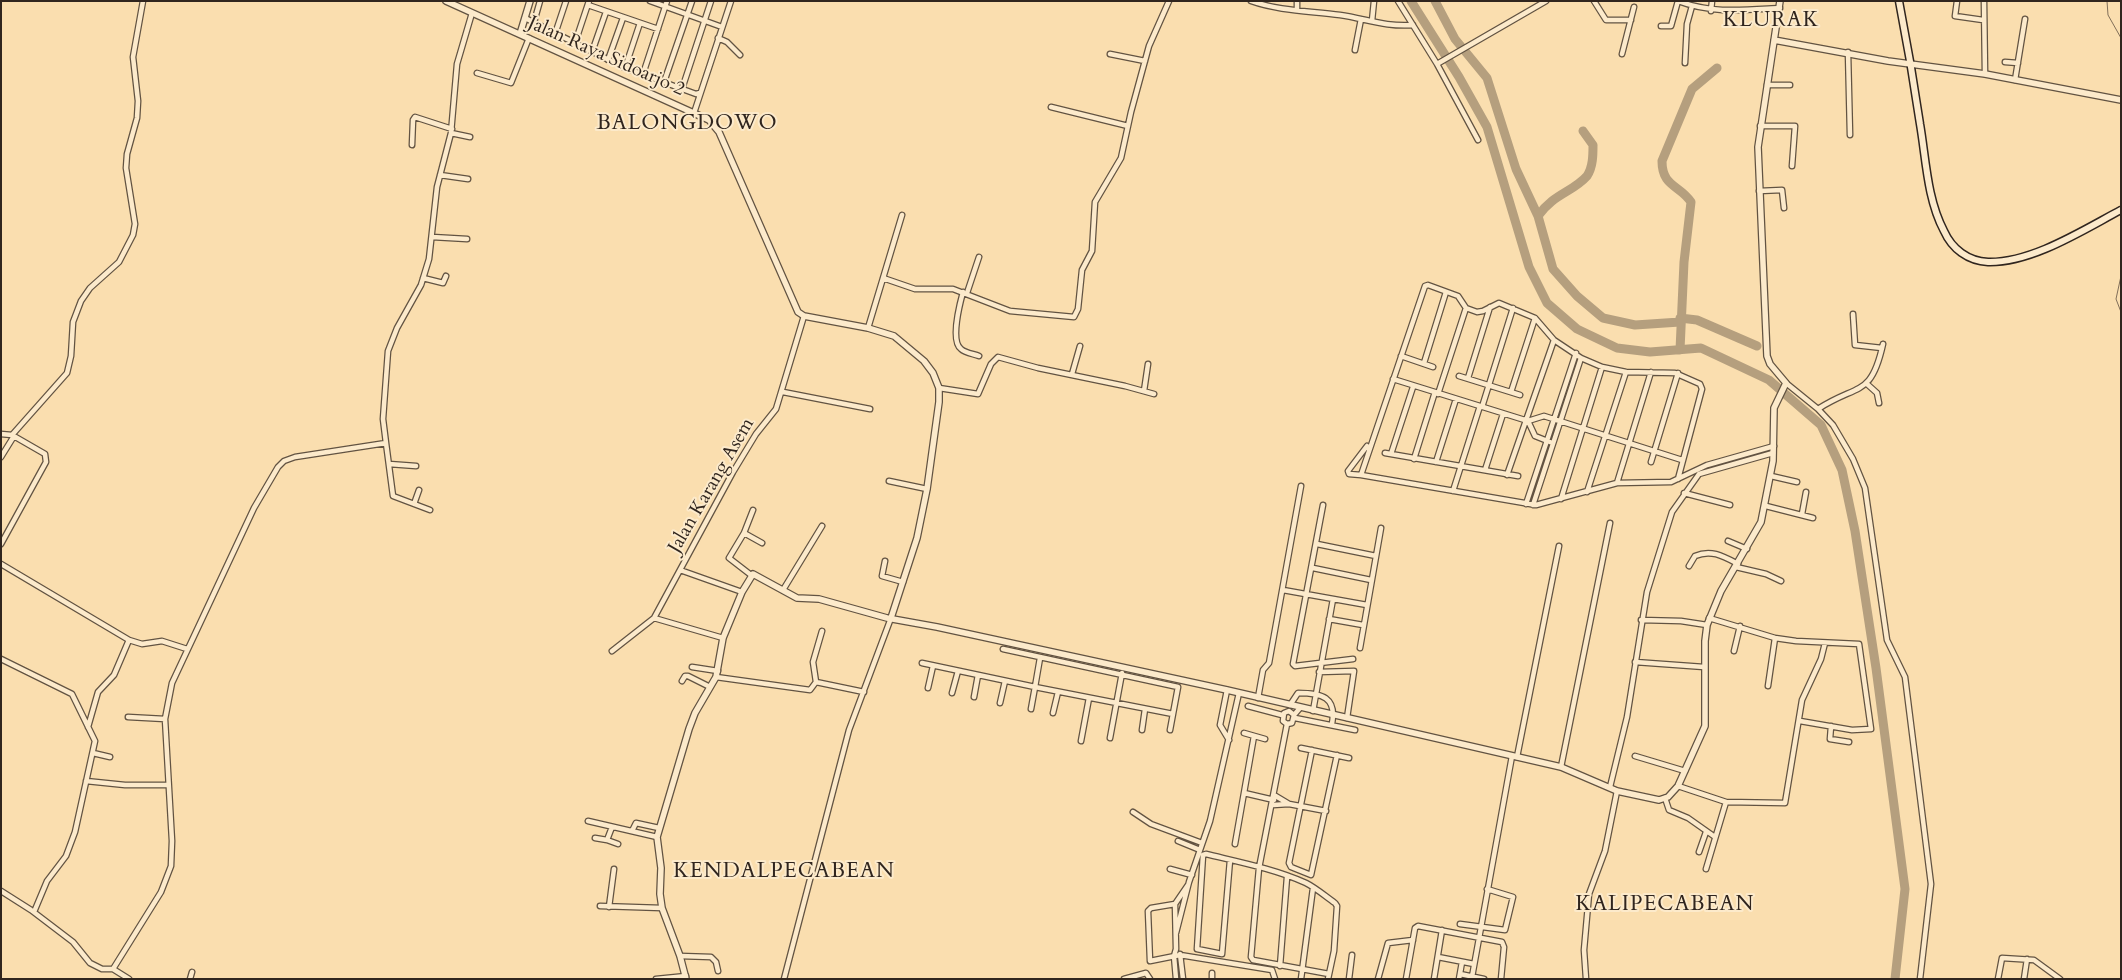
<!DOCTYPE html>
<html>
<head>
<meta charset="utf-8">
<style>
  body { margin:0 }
  #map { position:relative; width:2122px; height:980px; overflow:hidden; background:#fadeaf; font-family:Cardo,serif }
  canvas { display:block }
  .frame { position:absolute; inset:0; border:2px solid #30251e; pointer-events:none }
</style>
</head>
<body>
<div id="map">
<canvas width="2122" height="980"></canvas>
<div class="frame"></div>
</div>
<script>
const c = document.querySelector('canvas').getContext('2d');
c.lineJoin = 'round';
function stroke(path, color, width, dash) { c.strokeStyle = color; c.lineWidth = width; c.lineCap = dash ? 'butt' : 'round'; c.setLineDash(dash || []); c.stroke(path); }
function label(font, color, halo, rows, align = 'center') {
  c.font = font + ' Cardo,serif'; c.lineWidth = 4; c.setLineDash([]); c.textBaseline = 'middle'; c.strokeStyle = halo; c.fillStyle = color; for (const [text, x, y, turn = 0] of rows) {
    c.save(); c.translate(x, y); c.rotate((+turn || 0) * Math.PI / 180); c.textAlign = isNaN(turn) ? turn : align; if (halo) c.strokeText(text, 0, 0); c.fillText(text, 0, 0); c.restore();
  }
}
stroke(new Path2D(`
  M 2107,1 L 2108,15 L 2121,38
  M 2121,276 L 2116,299 L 2121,312`), '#806e58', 1);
stroke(new Path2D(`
  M 1411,1 L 1459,77 L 1487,127 L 1529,267 L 1547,303 L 1577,329 L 1617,348 L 1650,352 L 1701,348 L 1769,380 L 1821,425 L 1842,470 L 1855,531 L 1876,668 L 1905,889 L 1895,979
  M 1435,1 L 1455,39 L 1487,78 L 1516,169 L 1538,216 L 1553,269 L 1577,296 L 1603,318 L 1635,325 L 1680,322
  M 1538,216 C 1553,194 1573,192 1587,176 C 1593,167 1593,155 1593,145 L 1583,131
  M 1680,318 L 1697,320 L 1757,346
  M 1680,350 L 1684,262 L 1691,202 C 1680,185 1662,187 1662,161 L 1692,89 L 1717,68`), '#b59f7e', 9);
const minor = new Path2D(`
  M 650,1 L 722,27
  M 1251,1 C 1279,11 1311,11 1340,15 C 1367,19 1385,27 1413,25
  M 1398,1 L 1437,64 L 1478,140
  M 1594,1 L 1606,20 L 1631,20
  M 1678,1 C 1712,14 1744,10 1780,8
  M 1957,1 L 1955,16 L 1983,20
  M 1984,1 L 1985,74
  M 588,5 L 658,29
  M 1297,9 L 1297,1
  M 1711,11 L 1712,1
  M 525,18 L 625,68 L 696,94 L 700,93
  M 1372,21 L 1374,1
  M 534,22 L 540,1
  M 1661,26 L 1671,26 L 1678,1
  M 555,34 L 566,1
  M 718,38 L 727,42 L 740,55
  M 575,43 L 589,1
  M 1355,50 L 1361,19
  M 592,52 L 606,12
  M 1848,52 L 1850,135
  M 1110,54 L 1145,61
  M 1622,54 L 1634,7
  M 608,60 L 623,18
  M 2005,62 L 2018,63
  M 1685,63 L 1687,24 L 1692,6
  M 1437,64 L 1546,1
  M 625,68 L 640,23
  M 477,73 L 511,83 L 529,38
  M 643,74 L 667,1
  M 2015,80 L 2025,19
  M 664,82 L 692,1
  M 1767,85 L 1790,85
  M 682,89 L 711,1
  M 1051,107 L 1128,126
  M 694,113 L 731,1
  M 1760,126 L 1795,126 L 1792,166
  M 451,133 L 470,137
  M 412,145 L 413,120 L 415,117 L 452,129
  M 440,175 L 468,179
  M 1759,191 L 1782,190 L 1784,208
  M 432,237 L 467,239
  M 423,278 L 443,283 L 446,276
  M 883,278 L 915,289 L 953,289 L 1010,311 L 1074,317 L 1078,309 L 1082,270 L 1092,251 L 1095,202 L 1121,158 L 1131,112 L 1149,46 L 1169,1
  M 963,292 C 960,303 950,341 961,349 C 965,353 974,354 979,356
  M 967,293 L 979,257
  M 1853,314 L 1855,345 L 1882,348
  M 868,328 L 902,215
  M 1401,356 L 1433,367
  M 1424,363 L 1446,292
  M 1072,374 L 1080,346
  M 1459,376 L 1520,395
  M 1468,378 L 1490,307
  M 1393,379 L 1528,421 L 1544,416 L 1682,460
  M 1786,383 L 1818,409 L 1833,425 L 1853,459 L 1865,488 L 1887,640 L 1905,677 L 1931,884 L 1920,979
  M 1867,384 L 1877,393 L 1879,403
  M 939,388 L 978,394 L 991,364 L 998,357 L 1038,368 L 1125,386 L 1154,394
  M 1144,391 L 1148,364
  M 783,392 L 870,409
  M 1511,392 L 1535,318
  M 1438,394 L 1466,308
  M 1482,407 L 1513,308
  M 1818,409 C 1858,383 1871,398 1883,344
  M 1528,421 L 1535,436 L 1550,442
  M 1,434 L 12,435 L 67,373 L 71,356 L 73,322 L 81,301 L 90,288 L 119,262 L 133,235 L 135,224 L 126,168 L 127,154 L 137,118 L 138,101 L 133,57 L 143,1
  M 386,443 L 393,496 L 430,510
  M 1385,453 L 1518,476
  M 1391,454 L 1413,387
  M 1,457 L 14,436
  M 1414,459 L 1435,392
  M 1436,462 L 1456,399
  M 1651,462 L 1678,373
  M 389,464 L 416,466
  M 1485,470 L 1503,414
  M 1361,475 L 1349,474 L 1348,471 L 1367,446
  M 1507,475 L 1554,340
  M 1771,476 L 1797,482
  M 1678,479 L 1702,389 L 1700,384 L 1675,373 L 1626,372 L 1602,367 L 1581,358 L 1554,340 L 1535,318 L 1499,303 L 1483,311 L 1477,312 L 1466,308 L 1458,296 L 1428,285 L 1425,286 L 1361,475 L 1536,505 L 1617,483 L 1671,482 L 1707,465 L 1774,446
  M 889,481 L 927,489
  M 1617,483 L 1651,372
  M 1453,491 L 1480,406
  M 1587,492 L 1626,372
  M 1684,493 L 1730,505
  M 1561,499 L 1602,367
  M 414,504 L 419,490
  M 1526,504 L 1576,353
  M 1323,505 L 1293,664 L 1295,666 L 1353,659
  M 1533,505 L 1581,358
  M 1766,506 L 1813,518
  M 1802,514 L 1806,492
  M 744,533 L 762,543
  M 1728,541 L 1747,549
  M 1,544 L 46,462 L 45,454 L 12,435
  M 1317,544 L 1376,556
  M 885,561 L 882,576 L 903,582
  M 1,564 L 129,640 L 142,644 L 162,641 L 187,649
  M 1689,566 L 1695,556 C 1711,549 1723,556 1738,564
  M 1736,567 L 1766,574 L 1781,581
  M 1313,568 L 1371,580
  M 680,570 L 742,592
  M 751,575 L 729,558 L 744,533 L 753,510
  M 783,590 L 822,526
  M 1283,590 L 1367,605
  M 654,618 L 723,638
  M 1709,618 L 1775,638 L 1796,641 L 1859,644 L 1871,729 L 1852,730 L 1800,721
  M 1329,619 L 1363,625
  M 1641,620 L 1681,621 L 1707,625
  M 1360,648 L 1381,528
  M 1003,649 L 1178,687 L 1170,730
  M 612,651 L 654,618 L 733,472 L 756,434 L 776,409 L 804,316
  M 1734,651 L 1740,626
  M 1,659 L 72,694 L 95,741 L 75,832 L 66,856 L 47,881 L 34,912
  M 1635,662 L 1704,667
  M 922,663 L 1035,687 L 1040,658
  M 692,667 L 718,671
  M 1319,672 L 1354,671 L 1347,718
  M 716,677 L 810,690 L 816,682 L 813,662 L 822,631
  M 682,681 L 685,676 L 688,676 L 710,687
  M 816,682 L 864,692
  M 1768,686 L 1775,638
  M 928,688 L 933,666
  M 1227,690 L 1220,725 L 1229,740
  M 952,693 L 958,671
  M 974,697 L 978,675
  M 1258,698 L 1263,670 L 1269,663 L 1301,486
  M 1000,703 L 1005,681
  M 1290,705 L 1298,693 C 1322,693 1337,697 1332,724
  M 1248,706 L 1282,715
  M 1031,709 L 1035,687 L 1173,714
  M 1313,711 L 1333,599
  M 1053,713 L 1058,692
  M 1294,715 L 1289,711 L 1284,713 L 1283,721 L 1287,724 L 1292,723 L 1294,715 L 1300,708
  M 128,717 L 165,719
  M 1295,718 L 1355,730
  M 1287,724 L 1259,868 L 1251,957 L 1253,960 L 1329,974
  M 1831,726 L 1830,739 L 1849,742
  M 88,727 L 98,692 L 114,675 L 129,640
  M 1142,730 L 1145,709
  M 1244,733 L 1265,739
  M 1110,738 L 1122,673
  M 1081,741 L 1089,698
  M 1301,748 L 1349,758
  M 1312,750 L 1289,863 L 1291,867 L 1311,875 L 1337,755
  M 93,753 L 110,757
  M 1635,756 L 1685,771
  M 1517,757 L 1559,546
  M 1561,767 L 1610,523
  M 86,781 L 125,785 L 168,785
  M 1678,786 L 1726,802 L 1706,869
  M 1610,787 L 1627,717 L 1647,592 L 1672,512 L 1699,474 L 1773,453
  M 1244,793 L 1274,800
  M 1665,798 L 1669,810 L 1688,818 L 1715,837
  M 1726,802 L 1785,803 L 1802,700 L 1821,659 L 1825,643
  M 1289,804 L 1326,811
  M 1273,805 L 1289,804 L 1274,795
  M 1133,812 L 1151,824 L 1202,843
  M 588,821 L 657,837
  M 632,831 L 636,823 L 659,828
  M 595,838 L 607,840 L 612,827
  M 607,840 L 618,844
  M 1178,841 L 1200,850
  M 1235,844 L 1254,736
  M 1699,852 L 1706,832
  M 1230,860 L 1222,954 L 1197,949 L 1203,855 L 1206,854 C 1239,862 1275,869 1306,883 C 1316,888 1325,896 1335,903 L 1337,906 L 1334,951 L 1328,979
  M 1170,869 L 1192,875
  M 1,891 L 31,910 L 73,942 L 90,963 L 102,969 L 113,969
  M 1175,904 L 1151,908 L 1148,911 L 1150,961 L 1180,955 L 1272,970 L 1275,979
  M 600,906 L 662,908
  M 609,907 L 614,869
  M 1460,924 L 1505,930 L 1513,897 L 1487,889
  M 1176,933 L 1189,882 L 1210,821 L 1239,693
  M 1180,954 L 1183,979
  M 680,956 L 711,957 L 716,962 L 718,971
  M 1438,957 L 1474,964
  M 1280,966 L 1287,877
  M 1212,973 L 1212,979
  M 1460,974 L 1484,979
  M 1472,977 L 1512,756
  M 129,979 L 113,969 L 161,892 L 171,866 L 172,841 L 165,719 L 172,683 L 254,508 L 278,467 L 284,461 L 295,457 L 386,443 L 383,419 L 388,351 L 397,328 L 421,285 L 429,259 L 437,187 L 451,133 L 457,64 L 472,13
  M 190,979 L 192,972
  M 656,979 L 686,976
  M 784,979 L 849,730 L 891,618
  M 1124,979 L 1146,973 L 1150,979
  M 1176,979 L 1174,956 L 1176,949 L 1175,904 L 1188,885
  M 1301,979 L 1313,888
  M 1349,979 L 1352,955
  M 1378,979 L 1388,943 L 1413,940
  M 1406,979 L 1415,928 L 1418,926 L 1502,942 L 1504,947 L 1501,979
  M 1434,979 L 1442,930
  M 1459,979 L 1462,962
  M 1586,979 L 1584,950 L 1589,894 L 1605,851 L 1617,791
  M 1998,979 L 2002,958 L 2034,960 L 2060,979
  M 2024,979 L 2027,959`);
const tertiary = new Path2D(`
  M 446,1 L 709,120 L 719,132 L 798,312 L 804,316 L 868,328 L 894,336 L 924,361 L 933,373 L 939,388 L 939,402 L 927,489 L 917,538 L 891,618
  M 520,34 L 530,1
  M 1774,40 L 1888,61 L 1985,74 L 2121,100
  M 686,979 L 680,956 L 662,908 L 660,894 L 661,868 L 657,837 L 689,729 L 695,713 L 716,677 L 723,638 L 742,592 L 753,574 L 797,598 L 819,599 L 887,618 L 937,627 L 1227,690 L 1561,767 L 1617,791 L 1659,800 L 1668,797 L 1678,786 L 1705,726 L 1705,641 L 1707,625 L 1721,591 L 1761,522 L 1773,461 L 1774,408 L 1786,383 L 1770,364 L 1767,356 L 1758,147 L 1780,1`);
const secondary = new Path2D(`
  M 1899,1 C 1907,42 1914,83 1920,124 C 1926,159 1927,199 1944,231 C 1952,249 1968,261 1988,262 C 2032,263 2083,230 2121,210`);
stroke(minor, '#625342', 7);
stroke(tertiary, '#625342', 8);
stroke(secondary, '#30251e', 9);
stroke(minor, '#fceacb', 4.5);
stroke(tertiary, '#fceacb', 5.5);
stroke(secondary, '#fceacb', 6);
label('19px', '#30251e', '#fceacb', [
  ["Jalan Raya Sidoarjo 2",606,57,24],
  ["Jalan Karang Asem",712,486,-60]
]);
c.letterSpacing = '1px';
label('21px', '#30251e', '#fceacb', [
  ["KLURAK",1771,21],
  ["BALONGDOWO",687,124],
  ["KENDALPECABEAN",784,872],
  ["KALIPECABEAN",1665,905]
]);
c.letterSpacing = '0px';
</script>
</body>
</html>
